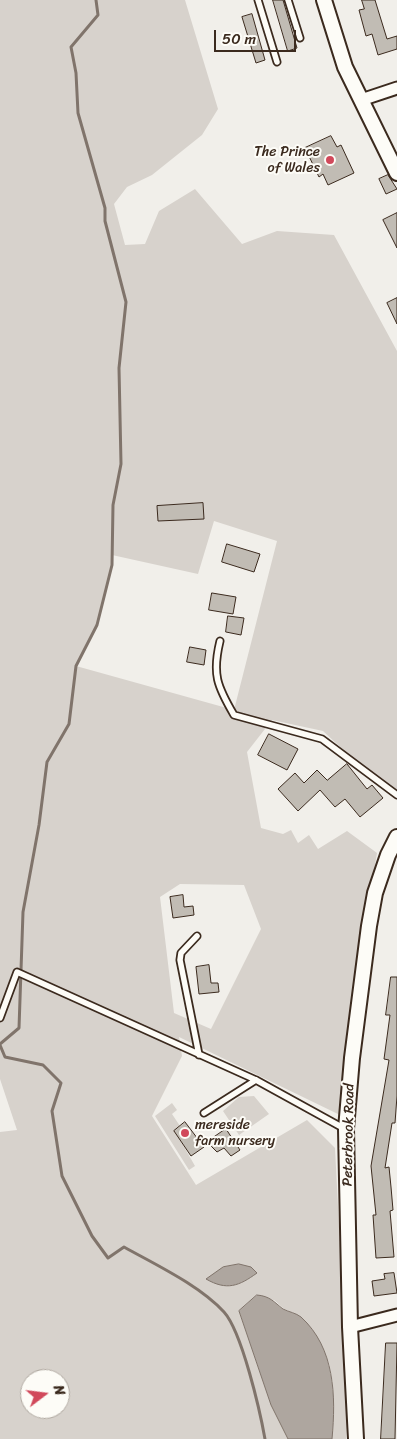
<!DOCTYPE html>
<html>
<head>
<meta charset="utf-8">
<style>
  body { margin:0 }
  #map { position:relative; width:397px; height:1439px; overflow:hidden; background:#f1efea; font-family:Sriracha,sans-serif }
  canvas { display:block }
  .north { position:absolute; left:20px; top:1369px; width:50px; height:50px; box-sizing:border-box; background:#fdfcf7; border:1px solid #afa8a0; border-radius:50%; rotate:75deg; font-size:14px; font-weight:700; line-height:20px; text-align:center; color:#3b2a1e }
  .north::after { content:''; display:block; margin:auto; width:18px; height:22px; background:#d1495b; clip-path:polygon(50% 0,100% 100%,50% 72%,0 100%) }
  .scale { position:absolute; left:214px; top:30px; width:82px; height:22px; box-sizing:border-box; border:2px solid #3b2a1e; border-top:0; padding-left:6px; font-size:15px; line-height:18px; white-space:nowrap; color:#3b2a1e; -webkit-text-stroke:4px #fdfcf7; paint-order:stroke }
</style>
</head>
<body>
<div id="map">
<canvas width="397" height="1439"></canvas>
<div class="north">N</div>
<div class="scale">50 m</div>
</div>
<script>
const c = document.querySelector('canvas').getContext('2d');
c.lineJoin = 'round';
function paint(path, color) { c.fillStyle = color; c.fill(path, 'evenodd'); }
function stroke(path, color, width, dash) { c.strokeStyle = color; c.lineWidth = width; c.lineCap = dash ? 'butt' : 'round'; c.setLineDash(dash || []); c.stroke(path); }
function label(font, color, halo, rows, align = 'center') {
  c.font = font + ' Sriracha,sans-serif'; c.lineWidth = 4; c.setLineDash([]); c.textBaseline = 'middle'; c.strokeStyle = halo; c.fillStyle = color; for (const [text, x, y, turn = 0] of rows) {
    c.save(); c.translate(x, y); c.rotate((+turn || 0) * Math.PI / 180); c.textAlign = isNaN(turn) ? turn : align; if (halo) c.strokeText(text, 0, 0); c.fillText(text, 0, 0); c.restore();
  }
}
paint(new Path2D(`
  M 0,0 L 185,0 L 218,109 L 202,135 L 152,175 L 127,187 L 114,204 L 125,245 L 145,244 L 159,211 L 195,189 L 242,244 L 277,231 L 334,235 L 397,351 L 397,800 L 323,731 L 272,720 L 247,752 L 261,828 L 283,834 L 291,830 L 298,843 L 309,835 L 318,849 L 347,831 L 377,853 L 354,991 L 340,1115 L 179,1037 L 182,1056 L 152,1116 L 196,1185 L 307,1120 L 335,1148 L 348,1402 L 346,1439 L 332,1439 L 333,1384 L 329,1363 L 299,1316 L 284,1309 L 274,1300 L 239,1311 L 271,1405 L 288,1439 L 0,1439 L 0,1132 L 17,1130 L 0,1079 ZM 214,521 L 277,541 L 234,710 L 76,666 L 97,625 L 112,565 L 112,555 L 198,574 ZM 180,884 L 244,885 L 261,929 L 211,1029 L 174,1013 L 160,897 ZM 30,1379 L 60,1379 L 60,1409 L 30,1409 Z
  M 254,1096 L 269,1114 L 239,1135 L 223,1111 L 239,1097 Z
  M 172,1103 L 177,1110 L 172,1114 L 180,1126 L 175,1131 L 195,1166 L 189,1170 L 155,1116 Z`), '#d7d2cc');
const water = new Path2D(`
  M 239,1264 L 251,1267 L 257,1273 C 239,1286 227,1291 206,1279 L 223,1267 Z
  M 257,1295 C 270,1296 274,1302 283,1309 C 289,1312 296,1313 301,1317 C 335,1348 336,1396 332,1439 L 288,1439 L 271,1405 L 239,1311 Z`);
paint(water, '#aea69f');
stroke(water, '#80746b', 1);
stroke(new Path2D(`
  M 0,1044 L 19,1028 L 23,912 L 39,825 L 47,762 L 69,724 L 76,666 L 97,625 L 112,565 L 113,505 L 121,464 L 119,368 L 126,302 L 105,221 L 105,208 L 78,113 L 76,73 L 71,47 L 98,15 L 96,0
  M 0,1045 L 5,1057 L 43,1065 L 61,1083 L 52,1111 L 62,1176 L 92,1236 L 108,1258 L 124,1247 C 156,1265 199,1285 224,1312 C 242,1332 260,1411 265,1439`), '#80746b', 3);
const building = new Path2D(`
  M 273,0 L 283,0 L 297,48 L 288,51 Z
  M 362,0 L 375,0 L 387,39 L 397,36 L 397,49 L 378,55 L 372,34 L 366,36 L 359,10 L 364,9 Z
  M 252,14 L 265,60 L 256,63 L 242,17 Z
  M 331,136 L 337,147 L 341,145 L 354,173 L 328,185 L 323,174 L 319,177 L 305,148 Z
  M 388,175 L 397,189 L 386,194 L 379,179 Z
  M 397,213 L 397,248 L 383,220 Z
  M 397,298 L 397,324 L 387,303 Z
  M 203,503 L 204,519 L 158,521 L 157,506 Z
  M 227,544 L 260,554 L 254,572 L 222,562 Z
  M 212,593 L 236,597 L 233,614 L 209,610 Z
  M 228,616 L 244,618 L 241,635 L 226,632 Z
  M 190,647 L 206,650 L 204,665 L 187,662 Z
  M 269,734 L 298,749 L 287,770 L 258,755 Z
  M 347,764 L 367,789 L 372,785 L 383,798 L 360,817 L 345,799 L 335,807 L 320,790 L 298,811 L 278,789 L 295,773 L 304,783 L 317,770 L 327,780 Z
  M 183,895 L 184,907 L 193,906 L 194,915 L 173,918 L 170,897 Z
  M 209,965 L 211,983 L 218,983 L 219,992 L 199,994 L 196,967 Z
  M 391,977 L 397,977 L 397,1096 L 395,1123 L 392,1123 L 385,1168 L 389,1167 L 391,1187 L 393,1210 L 390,1211 L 394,1257 L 376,1258 L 373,1215 L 376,1215 L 371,1166 L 389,1060 L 384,1059 L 390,1015 L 386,1015 Z
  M 185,1122 L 204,1147 L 191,1156 L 174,1131 Z
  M 226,1129 L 240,1150 L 231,1156 L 224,1148 L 217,1152 L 207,1142 Z
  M 394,1273 L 397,1293 L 374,1296 L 372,1281 L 385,1279 L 384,1274 Z
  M 386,1343 L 397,1343 L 395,1439 L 381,1439 Z`);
paint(building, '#c1bcb4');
stroke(building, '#3b2a1e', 1);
const service = new Path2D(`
  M 258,0 L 277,62
  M 288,0 L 300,38
  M 220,641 C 212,674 217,686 234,715 L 322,739 L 397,795
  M 197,936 L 181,953 L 180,960 L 199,1055
  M 0,1018 L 17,972 L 256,1080 L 345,1129
  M 204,1113 L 256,1080`);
const minor = new Path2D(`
  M 361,100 L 397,88
  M 350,1327 L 397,1315`);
const tertiary = new Path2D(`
  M 324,0 L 345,67 L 397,173
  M 356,1439 L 350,1327 L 346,1129 L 352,1058 L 369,926 L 375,893 L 388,855 L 397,837`);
stroke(service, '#3b2a1e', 9);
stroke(minor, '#3b2a1e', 15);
stroke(tertiary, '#3b2a1e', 18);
stroke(service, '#fdfcf7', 5.5);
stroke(minor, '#fdfcf7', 11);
stroke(tertiary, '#fdfcf7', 14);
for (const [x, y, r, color] of [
  [330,160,5,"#d1495b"],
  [185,1133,5,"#d1495b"]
]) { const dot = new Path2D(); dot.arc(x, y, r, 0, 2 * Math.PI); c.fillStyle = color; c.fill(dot); stroke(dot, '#fdfcf7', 2); }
label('14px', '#3b2a1e', '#fdfcf7', [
  ["The Prince",320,152],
  ["of Wales",320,168],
  ["mereside",195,1125,"left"],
  ["farm nursery",195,1141,"left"]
], 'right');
label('14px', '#3b2a1e', '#fdfcf7', [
  ["Peterbrook Road",349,1135,-89]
]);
</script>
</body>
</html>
